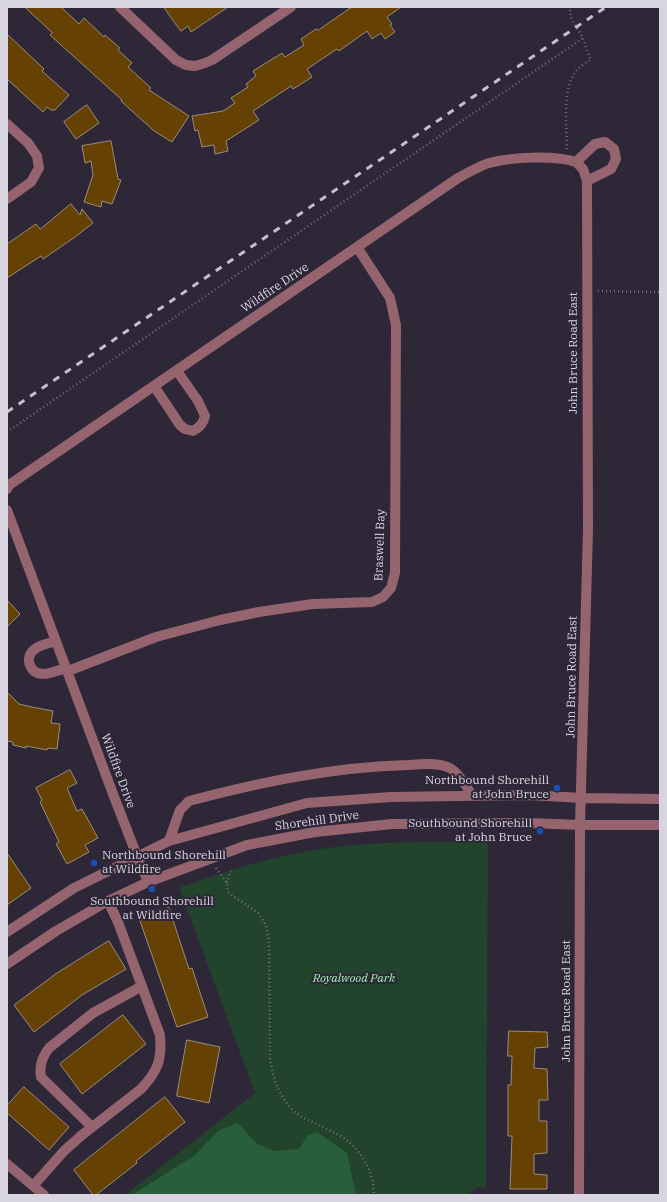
<!DOCTYPE html>
<html>
<head>
<meta charset="utf-8">
<style>
  body { margin:0 }
  #map { position:relative; width:667px; height:1202px; overflow:hidden; background:#2d2738; font-family:"IBM Plex Serif",serif }
  canvas { display:block }
  .frame { position:absolute; inset:0; border:8px solid #d8d5e0; pointer-events:none }
</style>
</head>
<body>
<div id="map">
<canvas width="667" height="1202"></canvas>
<div class="frame"></div>
</div>
<script>
const c = document.querySelector('canvas').getContext('2d');
c.lineJoin = 'round';
function paint(path, color) { c.fillStyle = color; c.fill(path, 'evenodd'); }
function stroke(path, color, width, dash) { c.strokeStyle = color; c.lineWidth = width; c.lineCap = dash ? 'butt' : 'round'; c.setLineDash(dash || []); c.stroke(path); }
function label(font, color, halo, rows, align = 'center') {
  c.font = font + ' "IBM Plex Serif",serif'; c.lineWidth = 4; c.setLineDash([]); c.textBaseline = 'middle'; c.strokeStyle = halo; c.fillStyle = color; for (const [text, x, y, turn = 0] of rows) {
    c.save(); c.translate(x, y); c.rotate((+turn || 0) * Math.PI / 180); c.textAlign = isNaN(turn) ? turn : align; if (halo) c.strokeText(text, 0, 0); c.fillText(text, 0, 0); c.restore();
  }
}
paint(new Path2D(`
  M 488,841 L 486,1188 L 478,1187 L 468,1195 L 125,1195 L 255,1093 L 180,890 L 181,887 C 229,870 277,855 327,848 C 381,841 434,842 488,841 Z`), '#22442c');
paint(new Path2D(`
  M 238,1123 L 257,1144 L 274,1151 L 299,1149 L 308,1135 L 317,1132 L 347,1153 L 356,1195 L 132,1195 L 195,1155 L 219,1130 Z`), '#285f3a');
const building = new Path2D(`
  M 25,7 L 61,7 L 79,24 L 84,18 L 104,37 L 105,35 L 120,48 L 118,50 L 132,63 L 128,67 L 151,88 L 149,90 L 189,116 L 172,142 L 154,131 L 121,101 L 122,100 L 50,35 L 52,33 Z
  M 164,7 L 228,7 L 191,32 L 188,26 L 181,31 Z
  M 352,7 L 401,7 L 387,17 L 392,24 L 390,25 L 395,32 L 385,39 L 381,33 L 372,39 L 367,31 L 339,51 L 337,49 L 307,69 L 312,77 L 293,89 L 291,86 L 253,111 L 259,120 L 226,141 L 228,151 L 215,154 L 214,145 L 202,147 L 198,130 L 195,131 L 192,116 L 223,111 L 235,103 L 231,98 L 248,87 L 246,84 L 256,76 L 253,71 L 282,53 L 285,57 L 304,45 L 301,39 L 316,29 L 318,30 Z
  M 7,34 L 44,69 L 42,71 L 69,95 L 55,110 L 51,110 L 47,107 L 43,112 L 7,79 Z
  M 87,105 L 99,123 L 76,139 L 64,122 Z
  M 111,141 L 118,179 L 121,180 L 112,204 L 102,201 L 101,207 L 84,202 L 93,175 L 91,161 L 85,163 L 82,146 Z
  M 71,204 L 80,215 L 82,209 L 93,223 L 75,237 L 43,259 L 41,256 L 7,278 L 7,244 L 36,224 L 40,229 Z
  M 7,600 L 20,614 L 7,627 Z
  M 7,692 L 19,704 L 32,707 L 53,711 L 51,723 L 60,724 L 57,749 L 48,748 L 47,750 L 26,746 L 26,748 L 13,745 L 13,742 L 7,741 Z
  M 70,770 L 77,783 L 67,788 L 77,811 L 82,809 L 98,838 L 85,845 L 89,852 L 67,864 L 56,844 L 59,842 L 40,802 L 42,800 L 36,788 Z
  M 7,853 L 31,888 L 7,905 Z
  M 169,908 L 189,969 L 192,968 L 208,1017 L 177,1027 L 139,918 Z
  M 109,941 L 126,969 L 82,995 L 34,1032 L 14,1005 L 57,973 Z
  M 123,1015 L 146,1044 L 82,1094 L 60,1064 Z
  M 509,1031 L 547,1032 L 548,1047 L 535,1048 L 534,1068 L 547,1069 L 548,1100 L 539,1100 L 539,1121 L 547,1121 L 547,1153 L 534,1154 L 534,1174 L 547,1175 L 547,1189 L 510,1189 L 512,1136 L 508,1136 L 508,1085 L 511,1085 L 512,1056 L 508,1056 Z
  M 187,1040 L 220,1047 L 209,1103 L 177,1096 Z
  M 24,1087 L 69,1127 L 49,1150 L 7,1113 L 7,1106 Z
  M 165,1097 L 185,1122 L 136,1161 L 137,1163 L 96,1195 L 93,1195 L 74,1170 Z`);
paint(building, '#654204');
stroke(building, '#9c8d79', 1);
stroke(new Path2D(`
  M 567,149 C 567,126 561,86 578,69 C 582,65 587,62 591,59 C 587,53 586,46 583,39 C 579,27 569,22 570,7
  M 598,291 L 660,292
  M 7,432 L 583,38
  M 216,868 L 227,883 L 228,892 L 233,896 L 258,913 L 266,925 L 269,942 L 270,1059 C 273,1079 280,1099 296,1113 C 302,1118 311,1121 318,1125 C 328,1130 342,1135 350,1143 C 365,1156 374,1176 374,1195
  M 227,883 L 231,869`), '#716c7b', 2.5, [1, 3]);
stroke(new Path2D(`
  M 120,7 L 176,60 L 186,65 L 195,66 L 205,63 L 212,60 L 291,7
  M 7,124 L 28,143 L 37,156 L 39,168 L 31,182 L 7,199
  M 576,162 L 583,169 L 587,181 L 588,529 L 580,825 L 579,1195
  M 576,162 L 595,144 L 605,142 L 614,149 L 616,159 L 611,169 L 587,181
  M 154,386 L 180,425 L 185,429 L 193,431 C 200,427 203,424 205,416 L 198,401 L 177,371
  M 7,489 L 9,485 L 458,178 C 468,173 479,166 489,163 C 512,157 554,155 576,162
  M 7,510 L 113,794 L 137,856 L 148,882
  M 56,641 C 49,643 35,646 31,653 C 29,656 28,661 30,665 C 36,681 55,671 66,668
  M 68,671 L 156,637 L 220,620 L 259,612 L 313,604 L 372,602 L 383,597 L 391,588 L 395,573 L 396,325 L 390,298 L 357,247
  M 169,841 L 180,810 L 189,801 C 261,782 333,767 408,765 C 421,764 437,762 450,768 C 459,773 467,787 472,796
  M 7,932 L 74,888 L 169,841 L 307,803 L 391,797 L 528,795 L 582,798 L 660,799
  M 7,964 L 56,931 L 108,901 L 148,882 L 247,845 L 315,832 L 392,824 L 529,823 L 580,825 L 660,825
  M 92,1127 L 41,1077 C 39,1066 42,1057 49,1048 L 93,1013 L 142,986
  M 7,1164 L 44,1195
  M 33,1186 L 64,1151 L 82,1135 L 141,1089 C 158,1071 162,1060 160,1035 L 118,922 L 108,901`), '#95646f', 10);
stroke(new Path2D(`
  M 7,412 L 606,7`), '#c4c1cc', 3, [7, 7]);
for (const [x, y, r, color] of [
  [557,788,4,"#1a4fb4"],
  [540,831,4,"#1a4fb4"],
  [94,863,4,"#1a4fb4"],
  [152,889,4,"#1a4fb4"]
]) { const dot = new Path2D(); dot.arc(x, y, r, 0, 2 * Math.PI); c.fillStyle = color; c.fill(dot); stroke(dot, '#2d2738', 1.5); }
label('12px', '#d8d5e0', '#2d2738', [
  ["Wildfire Drive",275,288,-34],
  ["John Bruce Road East",574,353,-90],
  ["Braswell Bay",380,545,-88],
  ["John Bruce Road East",572,677,-89],
  ["Wildfire Drive",118,771,70],
  ["Shorehill Drive",317,821,-8],
  ["John Bruce Road East",567,1001,-90]
]);
label('12px', '#d8d5e0', '#2d2738', [
  ["Northbound Shorehill",549,781],
  ["at John Bruce",549,795],
  ["Southbound Shorehill",532,824],
  ["at John Bruce",532,838],
  ["Northbound Shorehill",102,856,"left"],
  ["at Wildfire",102,870,"left"],
  ["Southbound Shorehill",152,902,"center"],
  ["at Wildfire",152,916,"center"]
], 'right');
label('italic 12px', '#9eefb4', '#2d2738', [
  ["Royalwood Park",354,979]
]);
</script>
</body>
</html>
